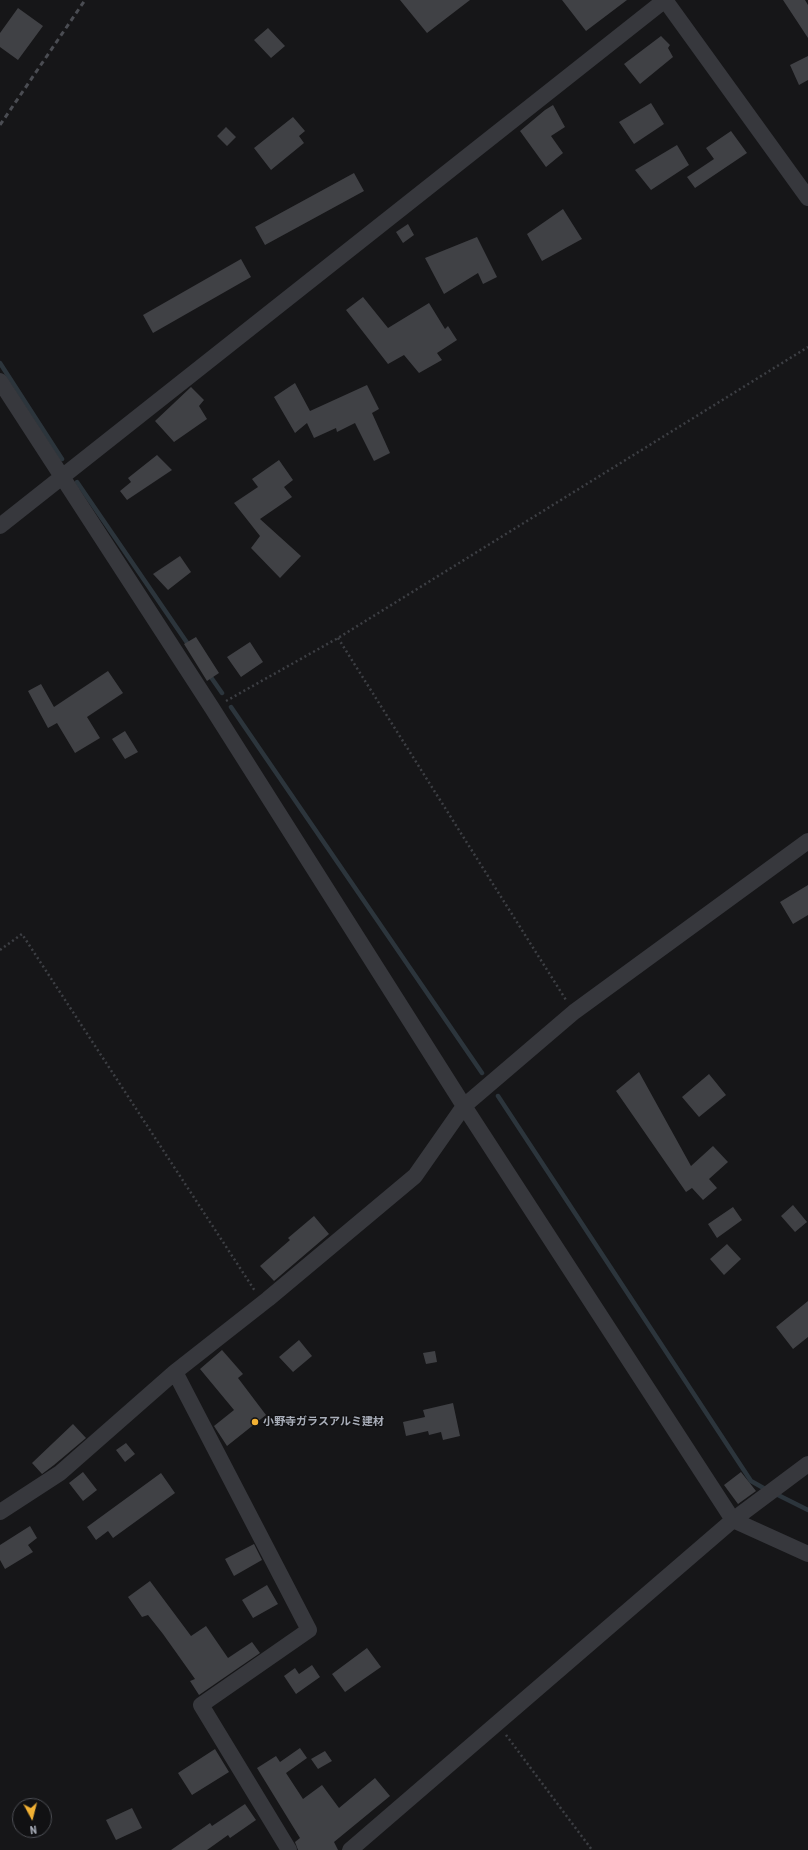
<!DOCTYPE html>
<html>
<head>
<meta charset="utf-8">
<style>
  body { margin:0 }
  #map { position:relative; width:808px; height:1850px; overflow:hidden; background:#161618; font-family:"Roboto Condensed",sans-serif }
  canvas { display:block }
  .north { position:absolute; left:12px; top:1798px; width:40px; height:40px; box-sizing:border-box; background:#111113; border:1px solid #4d4f55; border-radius:50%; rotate:173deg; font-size:11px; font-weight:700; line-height:16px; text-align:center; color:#a8adb8 }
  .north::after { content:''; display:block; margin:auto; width:14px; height:18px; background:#f2b134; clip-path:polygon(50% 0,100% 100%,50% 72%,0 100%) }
</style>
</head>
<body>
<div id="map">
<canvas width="808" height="1850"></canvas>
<div class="north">N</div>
</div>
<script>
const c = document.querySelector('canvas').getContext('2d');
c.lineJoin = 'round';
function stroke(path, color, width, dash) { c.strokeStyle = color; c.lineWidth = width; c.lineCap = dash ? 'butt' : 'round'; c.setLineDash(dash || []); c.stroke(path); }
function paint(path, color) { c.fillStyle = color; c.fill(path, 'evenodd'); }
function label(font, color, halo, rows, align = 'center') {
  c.font = font + ' "Roboto Condensed","Noto Sans JP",sans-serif'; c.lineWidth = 3; c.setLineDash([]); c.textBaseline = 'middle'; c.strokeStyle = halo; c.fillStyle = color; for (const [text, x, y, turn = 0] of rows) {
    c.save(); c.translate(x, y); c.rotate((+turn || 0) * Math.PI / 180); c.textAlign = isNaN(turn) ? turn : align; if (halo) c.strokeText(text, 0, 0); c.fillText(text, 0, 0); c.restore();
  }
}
stroke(new Path2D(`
  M 0,363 L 62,459
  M 77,482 L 190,647
  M 208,673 L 222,693
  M 231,707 L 482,1073
  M 498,1096 L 751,1481 L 767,1490
  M 774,1493 L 808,1510`), '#2c353c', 4.5);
paint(new Path2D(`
  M 400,0 L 470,0 L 427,33 Z
  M 562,0 L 627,0 L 586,31 Z
  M 783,0 L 805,0 L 808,5 L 808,38 Z
  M 18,8 L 43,26 L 18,60 L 0,47 L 0,33 Z
  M 268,28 L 285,46 L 271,58 L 254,40 Z
  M 661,36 L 670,45 L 668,48 L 673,57 L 640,84 L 624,64 Z
  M 808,56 L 808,80 L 799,85 L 790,65 Z
  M 651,103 L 664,124 L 634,144 L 619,122 Z
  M 553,105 L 565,127 L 551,136 L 563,153 L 546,167 L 520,131 L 545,110 Z
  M 293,117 L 305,131 L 299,136 L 304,143 L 271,170 L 254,148 Z
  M 226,127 L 236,137 L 227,146 L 217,136 Z
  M 731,131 L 747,153 L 695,188 L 687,177 L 714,159 L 706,148 Z
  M 677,145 L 689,165 L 651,190 L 635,170 Z
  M 354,173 L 364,191 L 265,245 L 255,227 Z
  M 563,209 L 582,239 L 542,261 L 527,234 Z
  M 408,224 L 414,235 L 403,243 L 396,232 Z
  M 477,237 L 497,277 L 483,284 L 478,273 L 444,294 L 425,258 Z
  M 241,259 L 251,277 L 153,333 L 143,315 Z
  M 363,297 L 388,328 L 429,303 L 445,329 L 448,326 L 457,340 L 437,353 L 442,360 L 419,373 L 404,355 L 388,364 L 346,310 Z
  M 295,383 L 310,411 L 367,385 L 379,409 L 372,413 L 390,453 L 374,461 L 355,423 L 337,432 L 336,428 L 314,438 L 307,423 L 295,433 L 274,397 Z
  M 191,387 L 204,400 L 199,406 L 207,419 L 174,442 L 155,421 Z
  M 157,455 L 172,470 L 127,500 L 120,491 L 131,482 L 128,478 Z
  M 279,460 L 293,480 L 284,487 L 292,497 L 260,519 L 301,556 L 280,578 L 251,548 L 260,536 L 234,503 L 258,487 L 252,479 Z
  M 180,556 L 191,572 L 168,590 L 153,574 Z
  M 196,637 L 219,673 L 207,681 L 184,644 Z
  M 250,642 L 263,662 L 241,677 L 227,657 Z
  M 108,671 L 123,693 L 87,717 L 100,738 L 75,753 L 57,723 L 48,728 L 28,691 L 41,684 L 54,707 Z
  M 125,731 L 138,752 L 125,759 L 112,739 Z
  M 808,885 L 808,915 L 793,924 L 780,902 Z
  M 639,1072 L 691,1166 L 713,1146 L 728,1162 L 709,1179 L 717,1188 L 703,1200 L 692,1188 L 686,1192 L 616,1091 Z
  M 709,1074 L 726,1095 L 699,1117 L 682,1097 Z
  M 793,1205 L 807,1222 L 795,1232 L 781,1216 Z
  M 733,1207 L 742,1220 L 717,1238 L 708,1224 Z
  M 314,1216 L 329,1234 L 274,1281 L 260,1266 L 290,1240 L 288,1238 Z
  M 727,1244 L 741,1259 L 724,1275 L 710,1259 Z
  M 808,1301 L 808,1337 L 793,1349 L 776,1327 Z
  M 299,1340 L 312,1356 L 293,1372 L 279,1357 Z
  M 222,1350 L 243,1374 L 238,1378 L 266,1415 L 227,1446 L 214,1426 L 234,1410 L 200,1369 Z
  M 435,1351 L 437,1362 L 426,1364 L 423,1353 Z
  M 453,1403 L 460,1436 L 443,1440 L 441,1432 L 429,1435 L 428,1431 L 406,1436 L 403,1422 L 425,1417 L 423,1410 Z
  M 73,1424 L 86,1438 L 54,1465 L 42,1474 L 32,1463 Z
  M 126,1443 L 135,1454 L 125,1462 L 116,1450 Z
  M 83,1472 L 97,1490 L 83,1501 L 69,1483 Z
  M 741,1472 L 756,1491 L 738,1504 L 724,1485 Z
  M 161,1473 L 175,1493 L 113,1538 L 108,1531 L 96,1540 L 87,1527 Z
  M 30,1526 L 37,1538 L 28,1545 L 33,1552 L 5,1569 L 0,1560 L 0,1545 Z
  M 254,1544 L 262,1560 L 234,1576 L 225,1559 Z
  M 150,1581 L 191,1636 L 206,1626 L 228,1658 L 252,1642 L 260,1653 L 199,1695 L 190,1681 L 195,1679 L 163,1634 L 148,1615 L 142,1617 L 128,1597 Z
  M 267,1585 L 278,1604 L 253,1618 L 242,1600 Z
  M 367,1648 L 381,1667 L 345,1692 L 332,1674 Z
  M 312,1665 L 320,1677 L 296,1694 L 284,1676 L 295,1668 L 299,1674 Z
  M 300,1748 L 307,1758 L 286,1773 L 303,1799 L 322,1785 L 339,1808 L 375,1778 L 390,1796 L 334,1842 L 338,1850 L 298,1850 L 295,1842 L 300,1838 L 257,1768 L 276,1756 L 280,1762 Z
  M 215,1749 L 229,1772 L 192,1795 L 178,1773 Z
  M 325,1751 L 332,1761 L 318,1769 L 311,1759 Z
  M 245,1804 L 256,1820 L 230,1838 L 228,1835 L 207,1850 L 171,1850 L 210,1823 L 212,1826 Z
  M 132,1808 L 142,1828 L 116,1840 L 106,1820 Z`), '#404145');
stroke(new Path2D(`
  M 338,638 L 566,1000
  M 226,701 L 338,638 L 808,347
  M 0,950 L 22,934 L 255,1291
  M 506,1735 L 592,1850`), '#3d3f44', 2.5, [2, 3]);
stroke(new Path2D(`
  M 665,0 L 808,198
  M 0,381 L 212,708 L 464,1106 L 733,1520 L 808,1554
  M 0,526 L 665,0
  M 175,1372 L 309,1630 L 201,1705 L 289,1850
  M 0,1512 L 60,1473 L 175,1372 L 268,1299 L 415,1176 L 464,1106 L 574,1012 L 808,841
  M 350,1850 L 733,1520 L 808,1464`), '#37383d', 16);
stroke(new Path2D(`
  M 0,125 L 85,0`), '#4a4c52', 3, [5, 4]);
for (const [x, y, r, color] of [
  [255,1422,4,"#f2b134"]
]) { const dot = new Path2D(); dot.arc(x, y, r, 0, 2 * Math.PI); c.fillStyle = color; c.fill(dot); stroke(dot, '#111113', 1.5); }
label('bold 11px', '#a8adb8', '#111113', [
  ["小野寺ガラスアルミ建材",263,1422]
], 'left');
</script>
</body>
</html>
